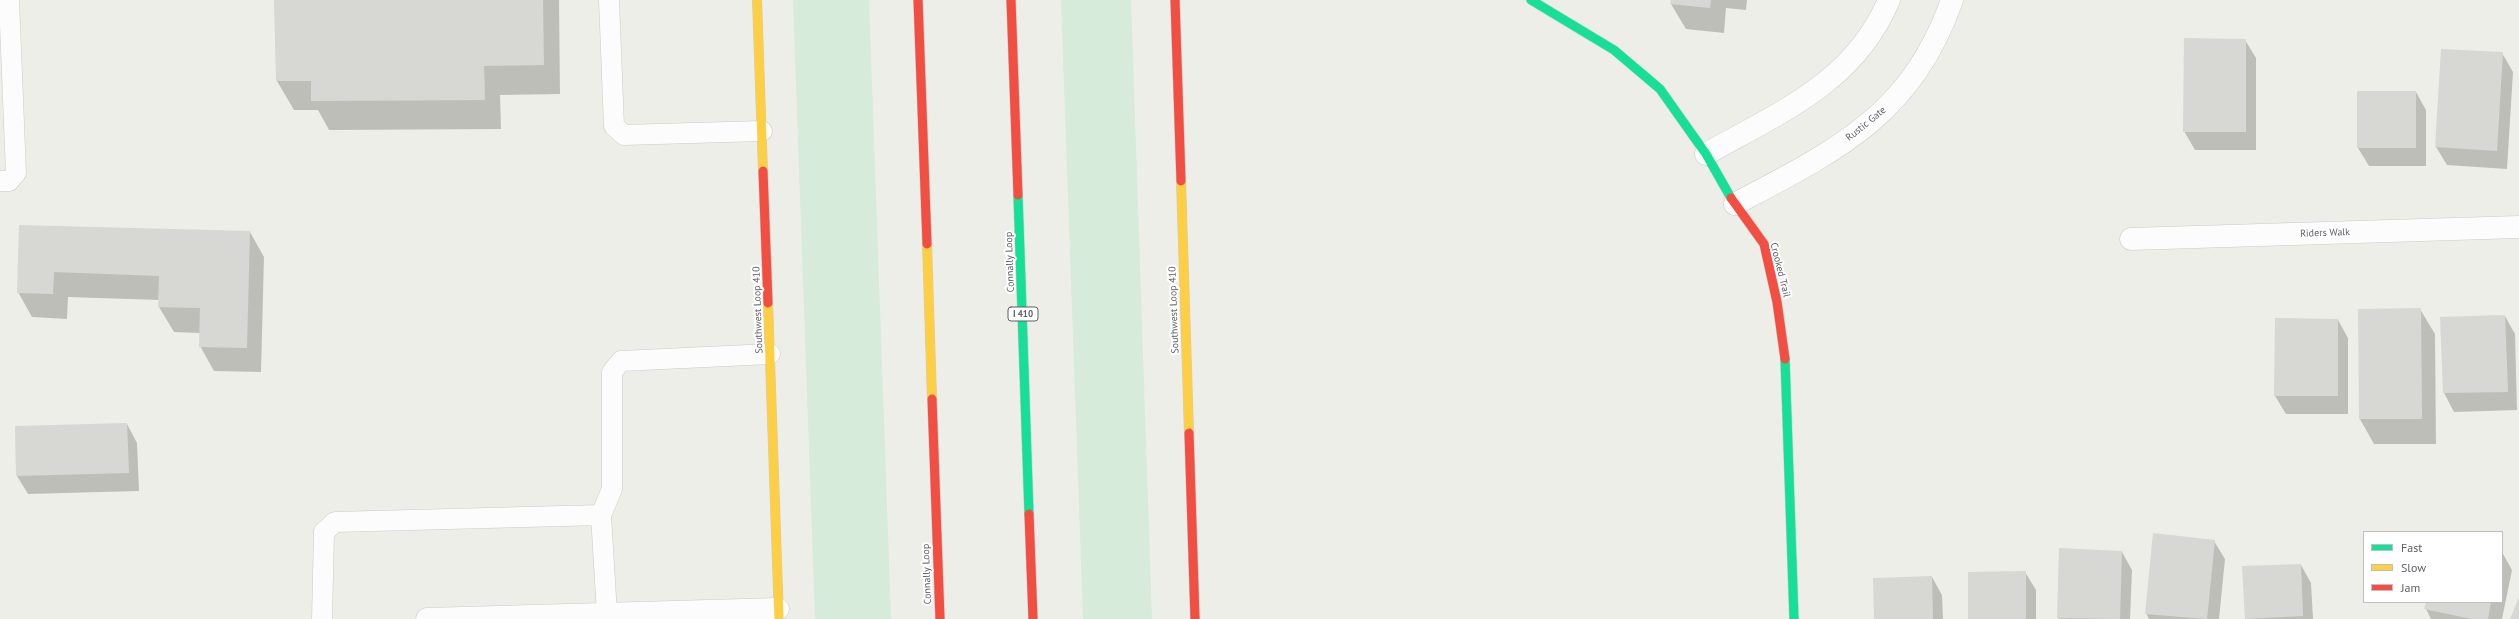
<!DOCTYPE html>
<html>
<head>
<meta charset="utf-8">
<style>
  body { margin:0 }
  #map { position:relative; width:2519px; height:619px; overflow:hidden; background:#eeeee8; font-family:"PT Sans",sans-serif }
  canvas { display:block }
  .legend { position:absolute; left:2363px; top:531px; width:140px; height:72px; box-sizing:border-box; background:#fff; border:1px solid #bfbfc2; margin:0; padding:5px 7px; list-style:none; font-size:12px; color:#5e5f67 }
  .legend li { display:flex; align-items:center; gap:8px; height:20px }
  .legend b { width:20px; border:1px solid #bfbfc2 }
</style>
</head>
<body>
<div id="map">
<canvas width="2519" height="619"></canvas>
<ul class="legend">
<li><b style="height:5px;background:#16e098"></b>Fast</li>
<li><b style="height:5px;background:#ffcf43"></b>Slow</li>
<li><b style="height:5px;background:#f24e42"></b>Jam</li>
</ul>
</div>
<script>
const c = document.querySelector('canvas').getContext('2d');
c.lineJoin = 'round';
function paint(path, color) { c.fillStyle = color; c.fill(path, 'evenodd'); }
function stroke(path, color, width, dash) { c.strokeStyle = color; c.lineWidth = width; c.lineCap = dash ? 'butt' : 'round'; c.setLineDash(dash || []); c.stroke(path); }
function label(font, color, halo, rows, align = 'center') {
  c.font = font + ' "PT Sans",sans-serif'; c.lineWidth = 4; c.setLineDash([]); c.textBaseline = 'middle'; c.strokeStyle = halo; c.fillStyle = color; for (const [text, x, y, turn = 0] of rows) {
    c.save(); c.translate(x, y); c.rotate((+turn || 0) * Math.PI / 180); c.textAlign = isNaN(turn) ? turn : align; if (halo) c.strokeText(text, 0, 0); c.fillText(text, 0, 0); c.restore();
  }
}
paint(new Path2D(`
  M 793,0 L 869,0 L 891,619 L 815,619 Z
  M 1061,0 L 1131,0 L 1152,619 L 1083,619 Z`), '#d6ebd9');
paint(new Path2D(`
  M 275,0 L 559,0 L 560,94 L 500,95 L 501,129 L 329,130 L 318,110 L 294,110 L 277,81 Z
  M 1672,0 L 1747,0 L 1746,10 L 1726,8 L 1724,33 L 1686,29 L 1671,4 Z
  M 2245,40 L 2256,58 L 2256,150 L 2195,150 L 2184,131 Z
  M 2502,53 L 2513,72 L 2507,169 L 2447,165 L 2436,147 Z
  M 2358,92 L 2416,92 L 2426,110 L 2426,166 L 2369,166 L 2358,148 Z
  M 20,226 L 250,232 L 264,257 L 261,372 L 214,371 L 200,346 L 200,333 L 174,332 L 159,307 L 160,300 L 68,297 L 67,319 L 32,317 L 18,292 Z
  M 2420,309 L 2435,334 L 2436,444 L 2374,444 L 2360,419 Z
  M 2505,316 L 2515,334 L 2517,410 L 2454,412 L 2444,393 L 2441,318 Z
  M 2338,320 L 2348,338 L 2348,414 L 2286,414 L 2275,396 Z
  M 127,424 L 137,443 L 139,491 L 28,494 L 17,476 Z
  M 2214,541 L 2225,559 L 2219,619 L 2149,619 L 2146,613 Z
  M 2122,552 L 2132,570 L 2130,619 L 2059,619 L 2058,617 Z
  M 2502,552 L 2512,570 L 2502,619 L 2431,619 L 2426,609 L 2427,602 L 2502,602 Z
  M 2301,565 L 2311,583 L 2313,619 L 2246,619 Z
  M 2025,572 L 2036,590 L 2036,619 L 1969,619 Z
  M 1932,577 L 1942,595 L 1943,619 L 1875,619 Z`), '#0003');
paint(new Path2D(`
  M 274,0 L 543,0 L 544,65 L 484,66 L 485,100 L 311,101 L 311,81 L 276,81 Z
  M 1671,0 L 1711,0 L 1710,8 L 1670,4 Z
  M 2184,38 L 2246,39 L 2246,132 L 2183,132 Z
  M 2441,49 L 2503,52 L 2497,151 L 2435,147 Z
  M 2357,91 L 2416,91 L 2416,148 L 2357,148 Z
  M 19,225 L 250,231 L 247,348 L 199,347 L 200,308 L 158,307 L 159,276 L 54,272 L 53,294 L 17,293 Z
  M 2421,308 L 2422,419 L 2359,419 L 2358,309 Z
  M 2505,315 L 2508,392 L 2443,393 L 2440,317 Z
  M 2275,318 L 2338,319 L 2338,396 L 2274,396 Z
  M 127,423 L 129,473 L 16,476 L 15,426 Z
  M 2153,533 L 2215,540 L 2207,619 L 2145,614 Z
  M 2059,548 L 2122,551 L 2120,619 L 2057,618 Z
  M 2301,564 L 2303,616 L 2245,619 L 2242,566 Z
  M 2026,571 L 2026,619 L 1968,619 L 1968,572 Z
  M 1932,576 L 1933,619 L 1874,619 L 1873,578 Z
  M 2519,597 L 2519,619 L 2510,619 Z
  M 2426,602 L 2491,602 L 2488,619 L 2472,619 L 2424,609 Z`), '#d7d7d3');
const lane = new Path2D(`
  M 609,0 L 614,126 L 624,135 L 762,131
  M 0,181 L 9,181 L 16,173 L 9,0
  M 601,515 L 612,489 L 612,372 L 621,361 L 770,354
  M 322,619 L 324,532 L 335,522 L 601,515 L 607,614`);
const street = new Path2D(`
  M 1706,154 C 1780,112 1854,83 1889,0
  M 1735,204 C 1837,150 1911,116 1952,0
  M 2131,239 L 2519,227
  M 427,619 L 778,609`);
const fast = new Path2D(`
  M 1531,0 L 1614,50 L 1660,89 L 1706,154 L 1731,198
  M 1018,195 L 1029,514
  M 1785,359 L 1794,619`);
const slow = new Path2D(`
  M 757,0 L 763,171
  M 1181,181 L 1189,433
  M 927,244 L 932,399
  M 768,303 L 779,619`);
const jam = new Path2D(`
  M 918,0 L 927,244
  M 1011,0 L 1018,195
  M 1175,0 L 1181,181
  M 763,171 L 768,303
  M 1731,198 L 1764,244 L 1777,302 L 1785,359
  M 932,399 L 940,619
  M 1189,433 L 1195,619
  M 1029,514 L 1033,619`);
stroke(lane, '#cacbc9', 21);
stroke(street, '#cacbc9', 23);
stroke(fast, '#cbcbca', 10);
stroke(slow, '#cbcbca', 10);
stroke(jam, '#cbcbca', 10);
stroke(lane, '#fcfcfc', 20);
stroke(street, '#fcfcfc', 22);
stroke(fast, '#16e098', 9);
stroke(slow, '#ffcf43', 9);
stroke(jam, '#f24e42', 9);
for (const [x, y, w] of [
  [1023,314,30]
]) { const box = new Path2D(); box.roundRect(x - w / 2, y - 7, w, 14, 3); c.fillStyle = '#fff'; c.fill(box); stroke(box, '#5e5f67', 1); }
label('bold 9px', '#5e5f67', null, [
  ["I 410",1023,314]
]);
label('10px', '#5e5f67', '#fff', [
  ["Rustic Gate",1866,124,-39],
  ["Riders Walk",2325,233,-2],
  ["Connally Loop",1010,262,-92],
  ["Crooked Trail",1780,270,76],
  ["Southwest Loop 410",758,310,-92],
  ["Southwest Loop 410",1174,310,-92],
  ["Connally Loop",927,574,-92]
]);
</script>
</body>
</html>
